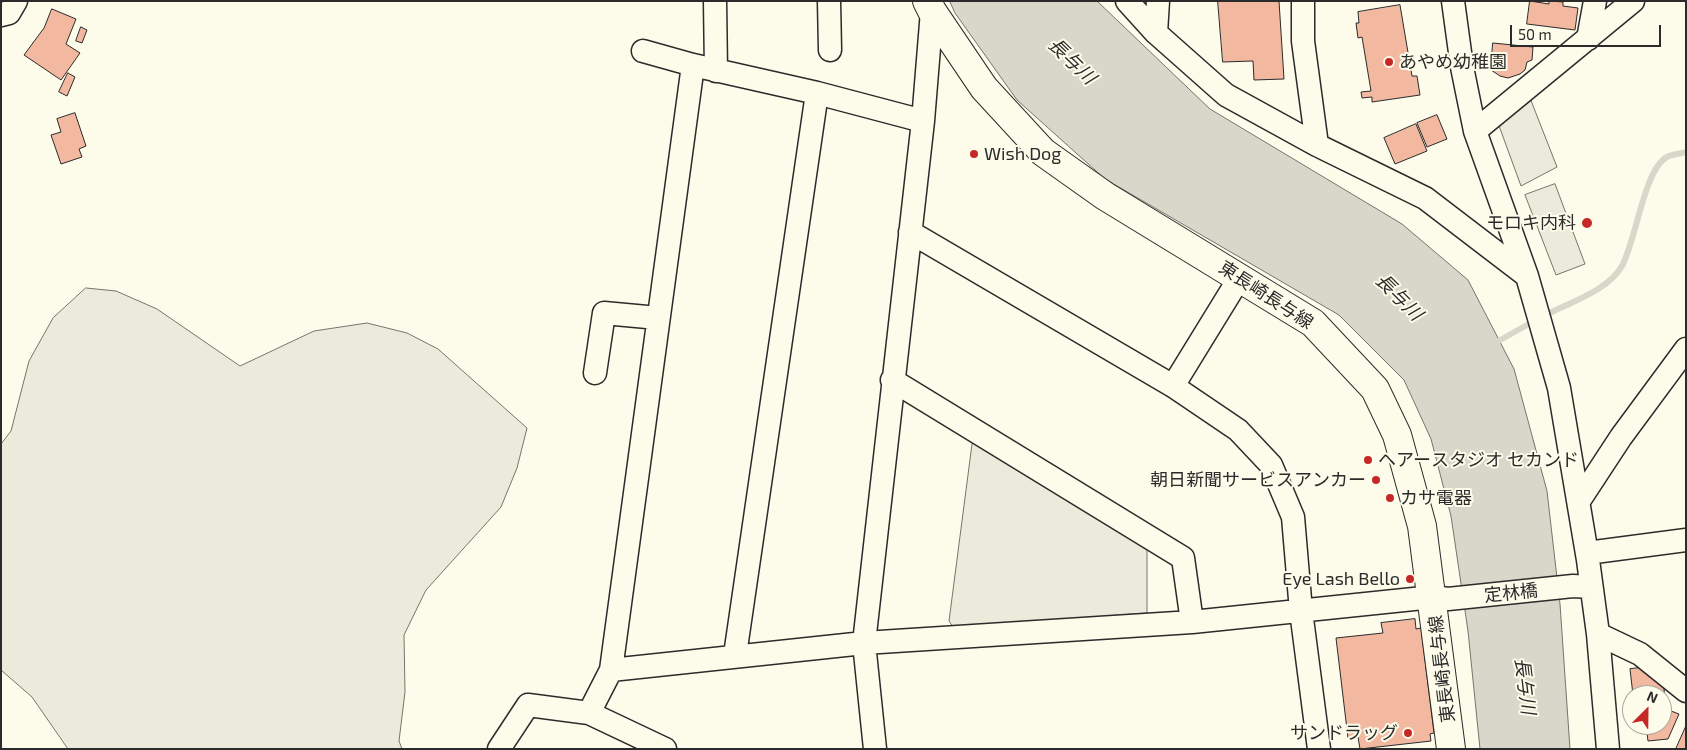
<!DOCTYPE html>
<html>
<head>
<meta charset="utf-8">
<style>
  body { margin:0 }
  #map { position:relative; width:1687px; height:750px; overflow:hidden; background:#fdfbea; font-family:"Exo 2",sans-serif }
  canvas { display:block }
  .frame { position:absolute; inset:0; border:2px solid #2b2b2b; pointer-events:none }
  .north { position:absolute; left:1622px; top:685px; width:50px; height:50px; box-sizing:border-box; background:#fdfbea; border:1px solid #a9a89e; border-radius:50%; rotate:23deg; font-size:14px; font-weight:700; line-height:20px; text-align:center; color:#2b2b2b }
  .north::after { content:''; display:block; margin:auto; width:18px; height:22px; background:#c62828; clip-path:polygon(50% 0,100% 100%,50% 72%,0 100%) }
  .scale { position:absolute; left:1510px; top:25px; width:151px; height:22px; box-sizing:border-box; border:2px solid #2b2b2b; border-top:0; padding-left:6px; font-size:15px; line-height:18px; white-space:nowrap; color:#2b2b2b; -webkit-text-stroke:4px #fdfbea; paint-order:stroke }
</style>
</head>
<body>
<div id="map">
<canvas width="1687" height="750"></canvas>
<div class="frame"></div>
<div class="north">N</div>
<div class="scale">50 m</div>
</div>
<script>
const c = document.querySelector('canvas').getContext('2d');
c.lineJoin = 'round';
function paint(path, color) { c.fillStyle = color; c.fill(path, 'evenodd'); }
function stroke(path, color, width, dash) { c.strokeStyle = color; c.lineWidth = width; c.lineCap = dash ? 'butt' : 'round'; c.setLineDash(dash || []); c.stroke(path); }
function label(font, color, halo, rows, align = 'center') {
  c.font = font + ' "Exo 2","Noto Sans JP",sans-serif'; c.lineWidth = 4; c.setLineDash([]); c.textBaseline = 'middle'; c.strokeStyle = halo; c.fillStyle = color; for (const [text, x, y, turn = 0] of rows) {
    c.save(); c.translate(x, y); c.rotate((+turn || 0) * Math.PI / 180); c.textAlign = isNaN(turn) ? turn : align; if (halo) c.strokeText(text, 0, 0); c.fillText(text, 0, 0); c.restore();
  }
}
const green = new Path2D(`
  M 86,288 L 116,291 L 157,309 L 240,366 L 314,331 L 367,323 L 407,333 L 438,349 L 527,428 L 517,468 L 501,507 L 426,590 L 404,635 L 405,692 L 399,741 L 402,749 L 68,749 L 32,697 L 1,670 L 1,444 L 11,431 L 29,361 L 53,318 Z
  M 977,440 L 1147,547 L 1147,613 L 953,627 L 949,621 L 972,444 Z`);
paint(green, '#ecebdb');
stroke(green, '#74746e', 1);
const parking = new Path2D(`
  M 1530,98 L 1557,167 L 1521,186 L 1498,123 Z
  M 1555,184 L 1585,264 L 1556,275 L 1525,195 Z`);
paint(parking, '#eceadb');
stroke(parking, '#74746e', 1);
const water = new Path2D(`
  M 950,1 L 1097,1 L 1210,109 L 1402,224 L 1468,280 L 1514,369 L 1547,491 L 1560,604 L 1570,749 L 1480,749 L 1468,631 L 1451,516 L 1431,439 L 1404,380 L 1339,315 L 1105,179 L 1017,100 L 955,13 Z`);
paint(water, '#d8d7c9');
stroke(water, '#74746e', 1);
stroke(new Path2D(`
  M 1552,312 C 1574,301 1609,289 1622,266 C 1636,241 1644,169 1667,157 C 1672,154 1680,154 1686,152
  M 1493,344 L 1527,325`), '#d8d7c9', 6);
const building = new Path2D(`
  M 1218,1 L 1279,1 L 1284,79 L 1254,80 L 1253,61 L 1223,62 Z
  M 1530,1 L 1549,4 L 1549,1 L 1563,2 L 1563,6 L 1578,8 L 1575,30 L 1527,24 Z
  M 1400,5 L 1412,76 L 1417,76 L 1420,95 L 1372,102 L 1372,97 L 1362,98 L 1361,92 L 1371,91 L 1362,37 L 1358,38 L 1356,23 L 1359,23 L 1358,12 Z
  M 52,9 L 76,19 L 66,44 L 80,53 L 61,80 L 24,55 L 44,28 Z
  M 81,27 L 87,30 L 82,43 L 76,41 Z
  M 1493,43 L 1533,47 L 1532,60 L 1527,62 L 1525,70 L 1520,74 L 1508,78 L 1500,76 L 1491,70 Z
  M 68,73 L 75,77 L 67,96 L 59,92 Z
  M 75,113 L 86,146 L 79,149 L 82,157 L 61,164 L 51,135 L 61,132 L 57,119 Z
  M 1437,115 L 1447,139 L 1427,147 L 1417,123 Z
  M 1416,124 L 1427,151 L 1395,164 L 1384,138 Z
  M 1415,619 L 1416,629 L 1421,628 L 1434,733 L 1430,734 L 1431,741 L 1360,749 L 1358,737 L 1348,738 L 1336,638 L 1383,633 L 1381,623 Z
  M 1639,668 L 1664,688 L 1665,704 L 1662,705 L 1662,695 L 1633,695 L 1630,669 Z
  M 1671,711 L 1679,714 L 1668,739 L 1648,741 L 1646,725 L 1662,725 L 1662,712 Z
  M 1686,726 L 1686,749 L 1676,749 Z`);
paint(building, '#f2b8a0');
stroke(building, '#2b2b2b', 1);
const minor = new Path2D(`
  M 715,1 L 716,71
  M 829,1 L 830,50
  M 1127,1 L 1156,33 L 1226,95 L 1317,145 L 1425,198 L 1527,276
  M 1303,1 L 1303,41 L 1317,145
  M 1453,1 L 1462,67 L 1475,131 L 1527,276 L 1559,388 L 1588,560 L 1598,634 L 1608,749
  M 1,15 L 9,13 L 16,1
  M 1156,33 L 1158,1
  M 1588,39 L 1595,1
  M 643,51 L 693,65
  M 1475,131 L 1633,1
  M 910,232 L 1173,386 L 1238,430 L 1271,465 L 1293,517 L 1301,611 L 1319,749
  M 595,373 L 604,313 L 658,318
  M 892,380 L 1183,558 L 1192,622
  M 1173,386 L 1240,277
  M 1579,501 L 1621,437 L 1686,349
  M 1587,553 L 1686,540
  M 1598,634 L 1640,654 L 1686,691
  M 735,655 L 817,93
  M 611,670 L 864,643 L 1192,622 L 1433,597 L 1448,599 L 1573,586 L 1591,587
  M 589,713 L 611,670 L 693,65 L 817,93 L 923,121
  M 499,749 L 528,705 L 589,713 L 665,749
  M 875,749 L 864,643 L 923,121 L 932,11`);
const major = new Path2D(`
  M 927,1 L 932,11 L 984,88 L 1043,152 L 1105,196 L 1313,323 L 1375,389 L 1397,435 L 1422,526 L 1451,749`);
stroke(minor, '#2b2b2b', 25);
stroke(major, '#2b2b2b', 30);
stroke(minor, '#fdfbea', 22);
stroke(major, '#fdfbea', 28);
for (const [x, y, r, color] of [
  [1389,62,5,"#c62828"],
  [974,154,5,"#c62828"],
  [1587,223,6,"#c62828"],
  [1368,460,5,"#c62828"],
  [1376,480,5,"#c62828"],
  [1390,498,5,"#c62828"],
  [1410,579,5,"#c62828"],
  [1408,733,5,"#c62828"]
]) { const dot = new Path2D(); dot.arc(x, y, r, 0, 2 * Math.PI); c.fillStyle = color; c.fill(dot); stroke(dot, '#fdfbea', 2); }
label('18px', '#2b2b2b', '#fdfbea', [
  ["あやめ幼稚園",1399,62],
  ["Wish Dog",984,154],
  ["モロキ内科",1576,223,"right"],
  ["ヘアースタジオ セカンド",1378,460],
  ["朝日新聞サービスアンカー",1366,480,"right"],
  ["カサ電器",1400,498],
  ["Eye Lash Bello",1400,579,"right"],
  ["サンドラッグ",1398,733,"right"]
], 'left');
label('18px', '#2b2b2b', '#fdfbea', [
  ["東長崎長与線",1266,295,33],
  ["定林橋",1511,593,-6],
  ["東長崎長与線",1442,669,-97]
]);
label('italic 19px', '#2b2b2b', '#fdfbea', [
  ["長与川",1072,61,44],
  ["長与川",1399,297,45],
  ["長与川",1525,686,83]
]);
</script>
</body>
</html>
